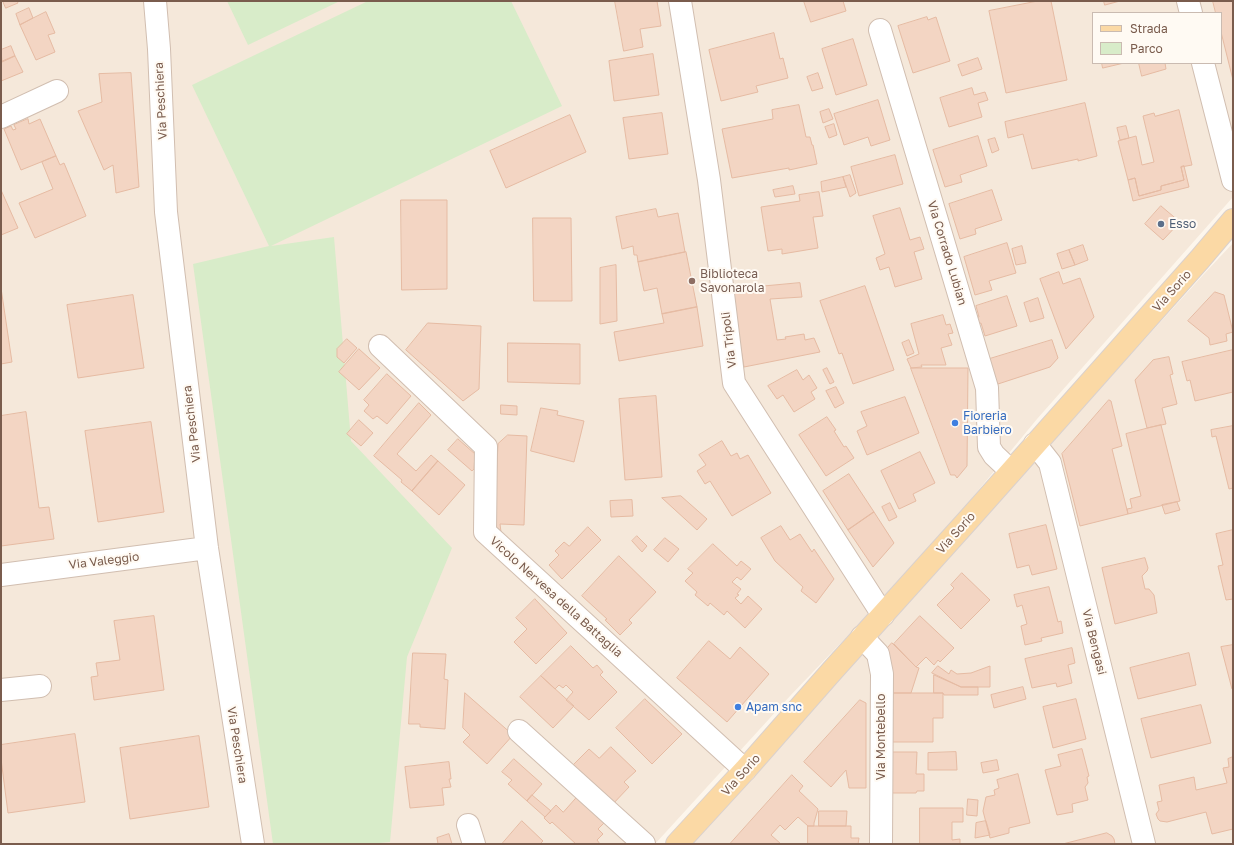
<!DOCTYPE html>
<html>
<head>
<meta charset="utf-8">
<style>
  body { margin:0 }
  #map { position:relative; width:1234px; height:845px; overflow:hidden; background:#fdf6ec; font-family:"Golos Text",sans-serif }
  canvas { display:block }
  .frame { position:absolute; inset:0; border:2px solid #7a5c4d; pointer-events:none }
  .legend { position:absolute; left:1092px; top:12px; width:130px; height:52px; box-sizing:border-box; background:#fffaf3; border:1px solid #cabbb1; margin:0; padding:5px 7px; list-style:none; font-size:12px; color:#7a5c4d }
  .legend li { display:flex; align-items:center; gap:8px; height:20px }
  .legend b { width:20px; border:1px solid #cabbb1 }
</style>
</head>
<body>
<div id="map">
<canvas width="1234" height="845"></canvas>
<div class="frame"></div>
<ul class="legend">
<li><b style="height:5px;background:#fbd9a5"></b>Strada</li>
<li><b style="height:11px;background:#d8ecc9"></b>Parco</li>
</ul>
</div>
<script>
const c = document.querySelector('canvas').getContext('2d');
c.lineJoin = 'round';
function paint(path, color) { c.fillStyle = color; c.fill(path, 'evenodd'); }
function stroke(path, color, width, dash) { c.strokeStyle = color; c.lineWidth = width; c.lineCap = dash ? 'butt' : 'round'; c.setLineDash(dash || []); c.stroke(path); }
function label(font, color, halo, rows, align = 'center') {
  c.font = font + ' "Golos Text",sans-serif'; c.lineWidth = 4; c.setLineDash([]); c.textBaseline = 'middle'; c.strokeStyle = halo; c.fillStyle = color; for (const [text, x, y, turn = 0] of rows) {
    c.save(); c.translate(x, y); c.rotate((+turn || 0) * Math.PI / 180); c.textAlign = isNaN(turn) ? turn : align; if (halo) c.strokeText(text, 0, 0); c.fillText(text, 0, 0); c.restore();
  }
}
paint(new Path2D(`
  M 1,1 L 1233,1 L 1233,197 L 1037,419 L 925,555 L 790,696 L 655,844 L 24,844 L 1,843 ZM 1093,13 L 1221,13 L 1221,63 L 1093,63 Z
  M 1233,243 L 1233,844 L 687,844 L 1204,274 Z`), '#f5e8da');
paint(new Path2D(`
  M 227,1 L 340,1 L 248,45 Z
  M 368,1 L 511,1 L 562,106 L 271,246 L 334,237 L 351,441 L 452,548 L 407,657 L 390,842 L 369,844 L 273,844 L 193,264 L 269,246 L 192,85 Z`), '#d8ecc9');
const building = new Path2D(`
  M 3,1 L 17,1 L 18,3 L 6,8 Z
  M 615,1 L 657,1 L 661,26 L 640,29 L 643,47 L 624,51 Z
  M 804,1 L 843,1 L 846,11 L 811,22 Z
  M 1038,1 L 1051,1 L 1067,80 L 1006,93 L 989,11 Z
  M 1104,1 L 1120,1 L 1105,5 Z
  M 1213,1 L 1233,1 L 1233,80 L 1221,32 L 1221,13 L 1216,13 Z
  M 29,8 L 33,18 L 20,25 L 16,14 Z
  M 46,12 L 55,33 L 48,35 L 55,52 L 36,60 L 20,25 Z
  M 927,17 L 928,20 L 936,17 L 950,61 L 913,73 L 898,26 Z
  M 774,33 L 780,59 L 783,58 L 788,78 L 756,86 L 758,92 L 721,101 L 709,50 Z
  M 853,39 L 867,85 L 836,95 L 822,49 Z
  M 11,46 L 15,56 L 2,62 L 1,50 Z
  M 653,54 L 659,95 L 614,101 L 609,61 Z
  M 15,56 L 23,72 L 1,81 L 1,62 Z
  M 978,58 L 982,69 L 962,76 L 958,65 Z
  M 1102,63 L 1124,63 L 1103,68 Z
  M 1139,63 L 1165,63 L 1166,69 L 1142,76 Z
  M 131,73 L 139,187 L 116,193 L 113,165 L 104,170 L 78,111 L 102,102 L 99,74 Z
  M 818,73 L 823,88 L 812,91 L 807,77 Z
  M 972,88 L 974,95 L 985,92 L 988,100 L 978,103 L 982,117 L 949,127 L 940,98 Z
  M 878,100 L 890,140 L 871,146 L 868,137 L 844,145 L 834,114 Z
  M 1085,103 L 1097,156 L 1078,161 L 1078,159 L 1032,169 L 1023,134 L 1008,138 L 1005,122 Z
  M 799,105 L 806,137 L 810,137 L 812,145 L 813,145 L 817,164 L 789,170 L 789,168 L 732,178 L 722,129 L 773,119 L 772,110 Z
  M 829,109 L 833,119 L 823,123 L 820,112 Z
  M 1179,110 L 1192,165 L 1181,167 L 1184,180 L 1161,186 L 1161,190 L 1139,196 L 1135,178 L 1128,180 L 1118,141 L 1136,136 L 1142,165 L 1154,162 L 1143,116 L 1154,113 L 1155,116 Z
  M 662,113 L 668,154 L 629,159 L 623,118 Z
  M 570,115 L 586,152 L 506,188 L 490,151 Z
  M 28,119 L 29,124 L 40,119 L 56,156 L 21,170 L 4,129 L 11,126 L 13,130 L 16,129 L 14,125 Z
  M 834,124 L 837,135 L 829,138 L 825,127 Z
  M 1126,126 L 1129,138 L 1120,140 L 1117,128 Z
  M 978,136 L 987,166 L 960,175 L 962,182 L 945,187 L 933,150 Z
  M 995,138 L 999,150 L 992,153 L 988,140 Z
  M 895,155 L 903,184 L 859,196 L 851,167 Z
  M 56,156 L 60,165 L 64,163 L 86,216 L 35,238 L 19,203 L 53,189 L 42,162 Z
  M 1184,166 L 1189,187 L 1133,201 L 1128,180 L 1135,178 L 1139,196 L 1161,190 L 1161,186 L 1184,180 L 1181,167 Z
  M 850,175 L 856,193 L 850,197 L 843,177 Z
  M 843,177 L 846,187 L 822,192 L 821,182 Z
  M 793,186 L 795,194 L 775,197 L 773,190 Z
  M 1,190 L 18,228 L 1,235 Z
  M 992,190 L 1002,220 L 975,229 L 976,234 L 960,239 L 949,204 Z
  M 819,192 L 823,216 L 813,217 L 818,248 L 782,254 L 782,249 L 768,251 L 761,207 L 800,201 L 799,195 Z
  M 401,200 L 447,200 L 447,289 L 402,290 Z
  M 1161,206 L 1180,222 L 1163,240 L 1145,224 Z
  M 900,208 L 910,240 L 920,237 L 924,249 L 914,252 L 922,279 L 895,287 L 889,267 L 880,270 L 876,258 L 885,254 L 873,216 Z
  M 656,209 L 658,217 L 678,213 L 685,252 L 638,262 L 637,255 L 634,255 L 633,246 L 622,249 L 616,217 Z
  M 533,218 L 571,218 L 572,301 L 534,301 Z
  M 1007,243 L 1016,273 L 989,281 L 992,290 L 975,295 L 964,257 Z
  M 1083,245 L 1088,260 L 1075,265 L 1069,250 Z
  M 1022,246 L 1026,263 L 1016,265 L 1012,249 Z
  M 1069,250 L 1075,265 L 1062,269 L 1057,254 Z
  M 686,252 L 697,307 L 662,314 L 657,288 L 644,291 L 638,262 Z
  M 616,265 L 617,321 L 600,324 L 600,268 Z
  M 1059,272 L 1063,284 L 1080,278 L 1094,317 L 1066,349 L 1040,279 Z
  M 800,283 L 802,297 L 770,299 L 777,340 L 786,339 L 785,337 L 804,334 L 805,340 L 814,338 L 820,352 L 744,367 L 731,292 L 764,286 Z
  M 865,286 L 894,370 L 853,384 L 842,353 L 839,354 L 820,301 Z
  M 1,288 L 12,362 L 1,364 Z
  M 1215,292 L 1224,295 L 1233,332 L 1226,334 L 1227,341 L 1210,345 L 1209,338 L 1188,321 Z
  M 133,295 L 144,368 L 78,378 L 67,305 Z
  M 1007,296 L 1017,326 L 985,336 L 981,323 L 978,324 L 976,318 L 979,317 L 976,306 Z
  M 1038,298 L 1044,318 L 1030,322 L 1024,303 Z
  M 697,307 L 703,346 L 619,361 L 614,332 L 664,323 L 662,314 Z
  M 943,315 L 946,325 L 950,324 L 953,333 L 948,334 L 952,345 L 941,348 L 946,365 L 921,365 L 922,367 L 911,368 L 907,359 L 919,354 L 911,324 Z
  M 428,323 L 481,326 L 479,389 L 463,401 L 406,350 Z
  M 347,339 L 357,348 L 344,363 L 337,357 L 337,349 Z
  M 909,340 L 914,353 L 907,356 L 902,343 Z
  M 1052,340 L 1058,358 L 1050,367 L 998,384 L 983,361 Z
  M 508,343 L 580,344 L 580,384 L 508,382 Z
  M 359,349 L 380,368 L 359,390 L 339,372 Z
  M 1233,350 L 1233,392 L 1195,401 L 1190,380 L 1187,381 L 1182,362 Z
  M 1169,357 L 1173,374 L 1170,375 L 1177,404 L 1162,408 L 1166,424 L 1147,428 L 1135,380 L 1153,360 Z
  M 827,368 L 834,382 L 830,384 L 823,370 Z
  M 911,368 L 968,368 L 967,466 L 957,478 L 955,475 L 951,475 Z
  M 797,370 L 803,380 L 809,375 L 817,388 L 811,392 L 815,399 L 794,412 L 783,395 L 777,399 L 768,386 Z
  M 387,374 L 411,396 L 387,424 L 377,416 L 373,419 L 364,411 L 369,405 L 364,400 Z
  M 836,387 L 844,403 L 835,408 L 826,391 Z
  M 656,396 L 662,477 L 625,480 L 619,399 Z
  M 905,397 L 919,433 L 867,455 L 857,431 L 867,426 L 861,412 Z
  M 1109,400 L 1111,401 L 1122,446 L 1112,449 L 1128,514 L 1080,526 L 1062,454 Z
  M 419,403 L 431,415 L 397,454 L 416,471 L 431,455 L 438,461 L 412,491 L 401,482 L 402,480 L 374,456 Z
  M 501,405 L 517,406 L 517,415 L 501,414 Z
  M 541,408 L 558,411 L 557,415 L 584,421 L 574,462 L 531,451 Z
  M 26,412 L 39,508 L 49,507 L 54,539 L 1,546 L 1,416 Z
  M 827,417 L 836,430 L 834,431 L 844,447 L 846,446 L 854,458 L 826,476 L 799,435 Z
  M 359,420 L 373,433 L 361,446 L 347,434 Z
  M 151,422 L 164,512 L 98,522 L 85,431 Z
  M 1161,425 L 1180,501 L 1128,514 L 1127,509 L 1132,508 L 1130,499 L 1141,496 L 1126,434 Z
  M 1233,426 L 1233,488 L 1229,489 L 1216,436 L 1212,437 L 1211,430 Z
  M 508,435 L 527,436 L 524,525 L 500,524 L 501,532 L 494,525 L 494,523 L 498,444 Z
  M 458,439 L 475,454 L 474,469 L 472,471 L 448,450 Z
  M 722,441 L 731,456 L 737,453 L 740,459 L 748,455 L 771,493 L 732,516 L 710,481 L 705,484 L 697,471 L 706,465 L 699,455 Z
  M 920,452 L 935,483 L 913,494 L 916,501 L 899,509 L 881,471 Z
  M 438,461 L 465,485 L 439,515 L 412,491 Z
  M 849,474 L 874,512 L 848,530 L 823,491 Z
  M 681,496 L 707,519 L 697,530 L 662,498 Z
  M 632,500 L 633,516 L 611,517 L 610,501 Z
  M 1177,502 L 1180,510 L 1165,514 L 1162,505 Z
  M 890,503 L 897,517 L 889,521 L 882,507 Z
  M 874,512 L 894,543 L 873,567 L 848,530 Z
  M 1046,525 L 1057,569 L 1032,575 L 1029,565 L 1017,568 L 1009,534 Z
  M 781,526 L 790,540 L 800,534 L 812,552 L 814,549 L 834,579 L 816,603 L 801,591 L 803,587 L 775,561 L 761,538 Z
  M 588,527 L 601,540 L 562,579 L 549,565 L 559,555 L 555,551 L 564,542 L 569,546 Z
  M 1233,530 L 1233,599 L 1226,600 L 1218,566 L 1223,565 L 1216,534 Z
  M 637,536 L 647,546 L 642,552 L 632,541 Z
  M 665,538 L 679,549 L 668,562 L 654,550 Z
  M 713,544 L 737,566 L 741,561 L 751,569 L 741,580 L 737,577 L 732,582 L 741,589 L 737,594 L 739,595 L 735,598 L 741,604 L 748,596 L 762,609 L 745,628 L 727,611 L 724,615 L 710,603 L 708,606 L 695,595 L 697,592 L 685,581 L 693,573 L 688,569 Z
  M 619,556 L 656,592 L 629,620 L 632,623 L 620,635 L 605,620 L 607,619 L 582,596 Z
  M 1145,558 L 1148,568 L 1147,571 L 1142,576 L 1145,589 L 1149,589 L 1154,595 L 1157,613 L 1115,624 L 1102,568 Z
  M 962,573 L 990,600 L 961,629 L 937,605 L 954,588 L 951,585 Z
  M 1049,587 L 1058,622 L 1061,621 L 1063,633 L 1041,638 L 1042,641 L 1025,645 L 1021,626 L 1027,624 L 1022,605 L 1017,607 L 1014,595 Z
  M 535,599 L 567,633 L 536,664 L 514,642 L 527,629 L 516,618 Z
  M 154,616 L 164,690 L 94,700 L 91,677 L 98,676 L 96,663 L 120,660 L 114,621 Z
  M 920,616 L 954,648 L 940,662 L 938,660 L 934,665 L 926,657 L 916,667 L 894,644 Z
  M 709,641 L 730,659 L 740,647 L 769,674 L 727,722 L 677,678 Z
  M 892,643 L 916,667 L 919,668 L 911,693 L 884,693 L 884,652 Z
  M 1233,645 L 1233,688 L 1232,689 L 1221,647 Z
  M 571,646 L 593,668 L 597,665 L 603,672 L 600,675 L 617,692 L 589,720 L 566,700 L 573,692 L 566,685 L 563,688 L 559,685 L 555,689 L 541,676 Z
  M 1072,648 L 1075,663 L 1068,665 L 1072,683 L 1057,687 L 1056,683 L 1032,688 L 1025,659 Z
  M 413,653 L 446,654 L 444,679 L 448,680 L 445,729 L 420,727 L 420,724 L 409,724 Z
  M 1189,653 L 1196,685 L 1138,699 L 1130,668 Z
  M 938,666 L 949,674 L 951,670 L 957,674 L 971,673 L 990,666 L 990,687 L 961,687 L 932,673 Z
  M 934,675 L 961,687 L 978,687 L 978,695 L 944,695 L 943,693 L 934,693 Z
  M 541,676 L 574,706 L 553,728 L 520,697 Z
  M 1023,687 L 1026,699 L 994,708 L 991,695 Z
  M 465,693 L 513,735 L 487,764 L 463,742 L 470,735 L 463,728 Z
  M 884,693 L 943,693 L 943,718 L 933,718 L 933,742 L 884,742 Z
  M 645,699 L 682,734 L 652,764 L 616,728 Z
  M 1076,699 L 1086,739 L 1053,748 L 1043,707 Z
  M 860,700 L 866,703 L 866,788 L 849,788 L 846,770 L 831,787 L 804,762 Z
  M 1201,705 L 1211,743 L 1151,758 L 1141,719 Z
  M 75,734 L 85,802 L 8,813 L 1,759 L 1,745 Z
  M 199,736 L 209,807 L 130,819 L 120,748 Z
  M 611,747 L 636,771 L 624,782 L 629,787 L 611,806 L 571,767 L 589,749 L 599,758 Z
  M 1082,749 L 1089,776 L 1087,777 L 1088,783 L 1085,787 L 1088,800 L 1072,804 L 1073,812 L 1057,815 L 1045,770 L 1061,766 L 1058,755 Z
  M 884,752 L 917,752 L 916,774 L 924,774 L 924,791 L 917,791 L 916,793 L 884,793 Z
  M 956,752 L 957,770 L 928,770 L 928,753 Z
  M 1233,757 L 1233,829 L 1212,834 L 1206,812 L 1167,822 L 1160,821 L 1158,819 L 1156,814 L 1159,810 L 1157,802 L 1162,801 L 1159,785 L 1194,777 L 1196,790 L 1227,783 L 1223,768 L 1229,767 L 1228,759 Z
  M 514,759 L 542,784 L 527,801 L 508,784 L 512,780 L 502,772 Z
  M 997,760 L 999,770 L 983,773 L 981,763 Z
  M 449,762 L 451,779 L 449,779 L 451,787 L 442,788 L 444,805 L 410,808 L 405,767 Z
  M 1018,774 L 1030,823 L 1009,828 L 1009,833 L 990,838 L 983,811 L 986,797 L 995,795 L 994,790 L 999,788 L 997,780 Z
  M 792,775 L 803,786 L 799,791 L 818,809 L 814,823 L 814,826 L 808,826 L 798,817 L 785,830 L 780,825 L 771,835 L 781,844 L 730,844 Z
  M 532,795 L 551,811 L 545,817 L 527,801 Z
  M 579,795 L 607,820 L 598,829 L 603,834 L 597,840 L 600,844 L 576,844 L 552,822 L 550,824 L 544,818 L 556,805 L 563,812 Z
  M 968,799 L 978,800 L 977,816 L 967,815 Z
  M 920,808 L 963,808 L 963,822 L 952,822 L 952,840 L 960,839 L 960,844 L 920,844 Z
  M 819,811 L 847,811 L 846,826 L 819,826 Z
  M 522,821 L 543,841 L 540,844 L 502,844 Z
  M 986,821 L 990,835 L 975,838 L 976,823 Z
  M 808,826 L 851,826 L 851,838 L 859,838 L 858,844 L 808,844 Z
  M 1107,833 L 1112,836 L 1114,839 L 1115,844 L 1063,844 Z
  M 449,834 L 452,844 L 438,844 L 437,838 Z`);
paint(building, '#f3d5c3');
stroke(building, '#e6bba3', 1);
const minor = new Path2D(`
  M 155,1 L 159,49 L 166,212 L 207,548 L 253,844
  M 680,1 L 709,180 L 734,383 L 883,615
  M 1188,1 L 1191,13
  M 880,30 L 987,388 L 989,447 L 994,455 L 1011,471
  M 1203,63 L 1233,180
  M 1,117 L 57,91
  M 380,346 L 486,447 L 485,532 L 745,770
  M 1035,444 L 1050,463 L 1144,844
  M 1,575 L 207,548
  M 862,637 L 878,654 L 882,674 L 881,844
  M 1,690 L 40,686
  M 519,731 L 644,844
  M 468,825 L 474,844`);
const major = new Path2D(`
  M 677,844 L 745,770 L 832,671 L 969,519 L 1200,259 L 1233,220`);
stroke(minor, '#d1beb0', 24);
stroke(major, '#dad1cd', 24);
stroke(minor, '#fff', 22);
stroke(major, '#fbd9a5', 22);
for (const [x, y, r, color] of [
  [1161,224,4,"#5c6f8a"],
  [692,281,4,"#8d6e63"],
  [955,423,4,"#3f7fe0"],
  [738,707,4,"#3f7fe0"]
]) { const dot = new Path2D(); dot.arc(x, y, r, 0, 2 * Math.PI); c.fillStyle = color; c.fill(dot); stroke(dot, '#fffaf3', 1.5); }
label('12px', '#7a5c4d', '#fffaf3', [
  ["Via Peschiera",161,101,-93],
  ["Via Corrado Lubian",947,253,73],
  ["Via Sorio",1172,291,-48],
  ["Via Tripoli",729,340,-97],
  ["Via Peschiera",192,424,-97],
  ["Via Sorio",956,533,-48],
  ["Via Valeggio",104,561,-7],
  ["Vicolo Nervesa della Battaglia",556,597,42],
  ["Via Bengasi",1094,642,76],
  ["Via Montebello",881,737,-90],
  ["Via Peschiera",237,745,81],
  ["Via Sorio",741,775,-48]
]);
label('12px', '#4e5e75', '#fffaf3', [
  ["Esso",1169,224]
], 'left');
label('12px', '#785e54', '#fffaf3', [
  ["Biblioteca",700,274],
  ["Savonarola",700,288]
], 'left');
label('12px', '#366cbe', '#fffaf3', [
  ["Fioreria",963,416],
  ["Barbiero",963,430],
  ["Apam snc",746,707]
], 'left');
</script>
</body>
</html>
